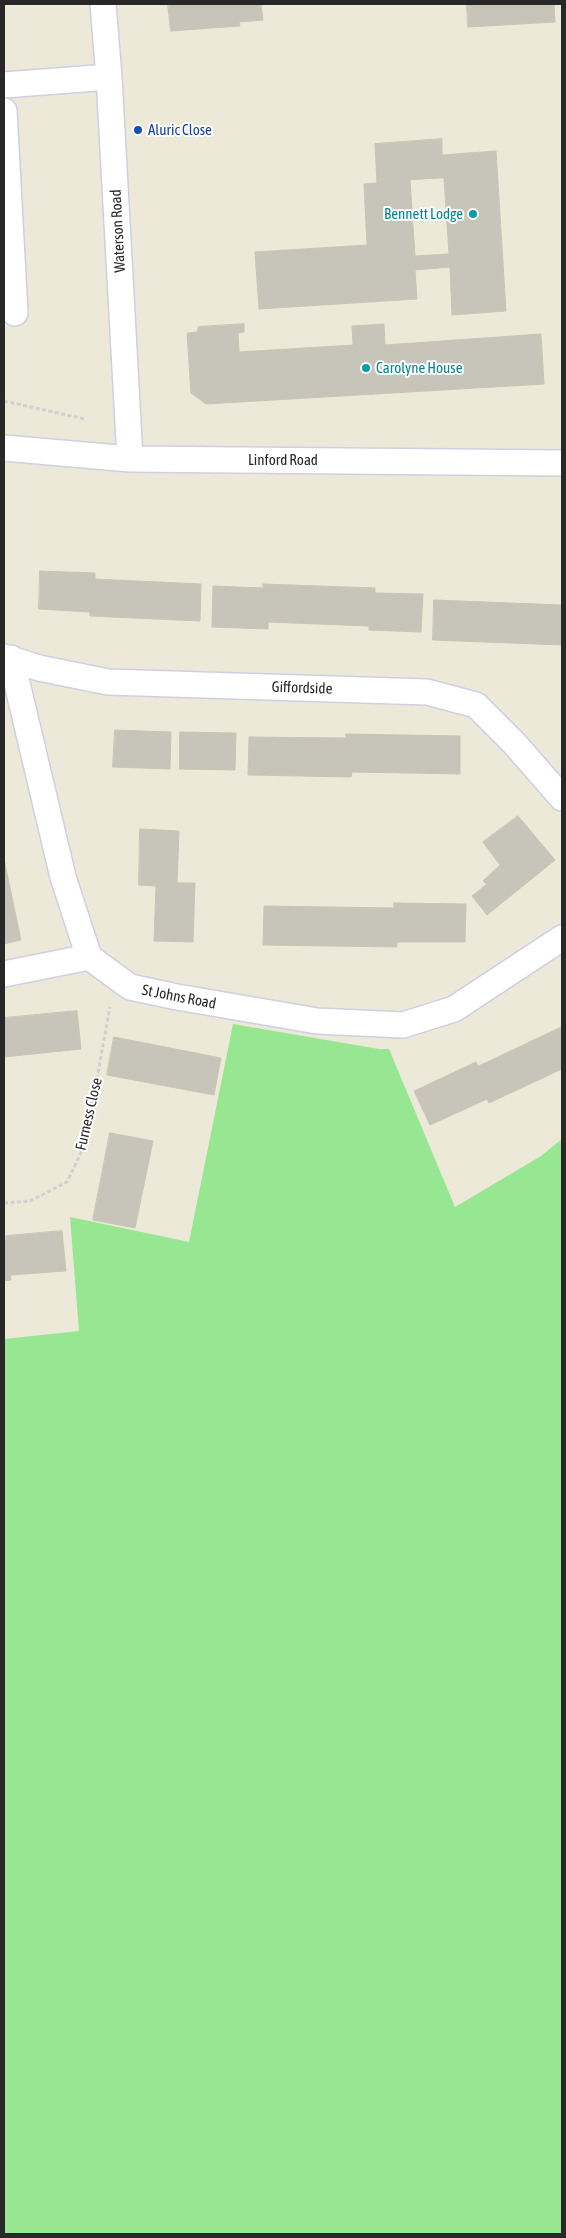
<!DOCTYPE html>
<html>
<head>
<meta charset="utf-8">
<style>
  body { margin:0 }
  #map { position:relative; width:566px; height:2238px; overflow:hidden; background:#ece9d9; font-family:"Asap Condensed",sans-serif }
  canvas { display:block }
  .frame { position:absolute; inset:0; border:5px solid #282828; pointer-events:none }
</style>
</head>
<body>
<div id="map">
<canvas width="566" height="2238"></canvas>
<div class="frame"></div>
</div>
<script>
const c = document.querySelector('canvas').getContext('2d');
c.lineJoin = 'round';
function paint(path, color) { c.fillStyle = color; c.fill(path, 'evenodd'); }
function stroke(path, color, width, dash) { c.strokeStyle = color; c.lineWidth = width; c.lineCap = dash ? 'butt' : 'round'; c.setLineDash(dash || []); c.stroke(path); }
function label(font, color, halo, rows, align = 'center') {
  c.font = font + ' "Asap Condensed",sans-serif'; c.lineWidth = 4; c.setLineDash([]); c.textBaseline = 'middle'; c.strokeStyle = halo; c.fillStyle = color; for (const [text, x, y, turn = 0] of rows) {
    c.save(); c.translate(x, y); c.rotate((+turn || 0) * Math.PI / 180); c.textAlign = isNaN(turn) ? turn : align; if (halo) c.strokeText(text, 0, 0); c.fillText(text, 0, 0); c.restore();
  }
}
paint(new Path2D(`
  M 233,1024 L 379,1049 L 389,1049 L 455,1207 L 541,1156 L 562,1139 L 562,2234 L 4,2234 L 4,1339 L 79,1331 L 70,1217 L 189,1242 Z`), '#97e691');
const building = new Path2D(`
  M 168,4 L 261,4 L 263,20 L 239,22 L 240,26 L 171,31 Z
  M 467,4 L 554,4 L 555,22 L 468,27 Z
  M 442,139 L 442,155 L 496,151 L 506,311 L 452,315 L 450,267 L 415,270 L 417,299 L 259,309 L 255,252 L 367,245 L 364,184 L 377,183 L 375,144 ZM 444,178 L 449,254 L 415,256 L 410,180 Z
  M 244,324 L 244,332 L 238,333 L 239,352 L 353,345 L 352,326 L 384,324 L 385,345 L 541,334 L 544,384 L 206,404 L 191,393 L 187,333 L 198,332 L 198,327 Z
  M 40,571 L 95,573 L 95,579 L 201,584 L 200,621 L 90,616 L 90,612 L 39,609 Z
  M 263,584 L 375,588 L 375,593 L 423,594 L 421,632 L 369,630 L 369,626 L 268,622 L 268,629 L 212,627 L 213,586 L 263,588 Z
  M 434,600 L 562,605 L 562,645 L 433,640 Z
  M 115,730 L 171,732 L 170,769 L 113,767 Z
  M 180,732 L 236,733 L 235,770 L 180,769 Z
  M 346,734 L 460,736 L 460,774 L 352,772 L 351,777 L 248,775 L 249,737 L 346,738 Z
  M 518,816 L 555,860 L 487,915 L 472,896 L 487,884 L 483,881 L 500,865 L 483,842 Z
  M 140,829 L 179,831 L 177,883 L 195,883 L 193,942 L 154,941 L 156,886 L 139,885 Z
  M 4,859 L 21,940 L 4,944 Z
  M 394,903 L 466,904 L 465,942 L 397,942 L 397,947 L 263,945 L 264,906 L 394,908 Z
  M 77,1011 L 81,1049 L 4,1057 L 4,1018 Z
  M 562,1027 L 562,1069 L 489,1103 L 487,1099 L 430,1125 L 414,1091 L 476,1062 L 478,1066 Z
  M 114,1037 L 221,1058 L 214,1095 L 107,1075 Z
  M 110,1133 L 153,1141 L 135,1228 L 93,1220 Z
  M 62,1231 L 66,1271 L 10,1275 L 11,1280 L 4,1281 L 4,1241 L 6,1240 L 6,1236 Z`);
paint(building, '#c7c5b9');
stroke(building, '#c7c5b3', 1);
const minor = new Path2D(`
  M 103,4 L 109,77 L 130,459
  M 4,85 L 109,77
  M 4,111 L 15,313
  M 4,448 L 130,459 L 562,463
  M 4,657 L 39,668 L 108,682 L 427,692 L 476,705 L 514,743 L 562,798
  M 11,658 L 63,877 L 89,957 L 130,987 L 177,997 L 317,1021 L 403,1025 L 454,1009 L 562,938
  M 4,974 L 89,957`);
stroke(minor, '#d0cee3', 28);
stroke(new Path2D(`
  M 4,401 L 85,419
  M 4,1203 L 30,1201 L 67,1182 L 85,1144 L 110,1007`), '#d0d0d0', 3, [4, 2.5]);
stroke(minor, '#fff', 25);
for (const [x, y, r, color] of [
  [138,130,5,"#1a4fb4"],
  [473,214,5,"#0f9aa8"],
  [366,368,5,"#0f9aa8"]
]) { const dot = new Path2D(); dot.arc(x, y, r, 0, 2 * Math.PI); c.fillStyle = color; c.fill(dot); stroke(dot, '#fff', 2); }
label('15px', '#164399', '#fff', [
  ["Aluric Close",148,130]
], 'left');
label('15px', '#0d838f', '#fff', [
  ["Bennett Lodge",463,214],
  ["Carolyne House",376,368,"left"]
], 'right');
label('15px', '#282828', '#fff', [
  ["Waterson Road",118,231,-93],
  ["Linford Road",283,460],
  ["Giffordside",302,688,2],
  ["St Johns Road",179,997,11],
  ["Furness Close",89,1114,-77]
]);
</script>
</body>
</html>
